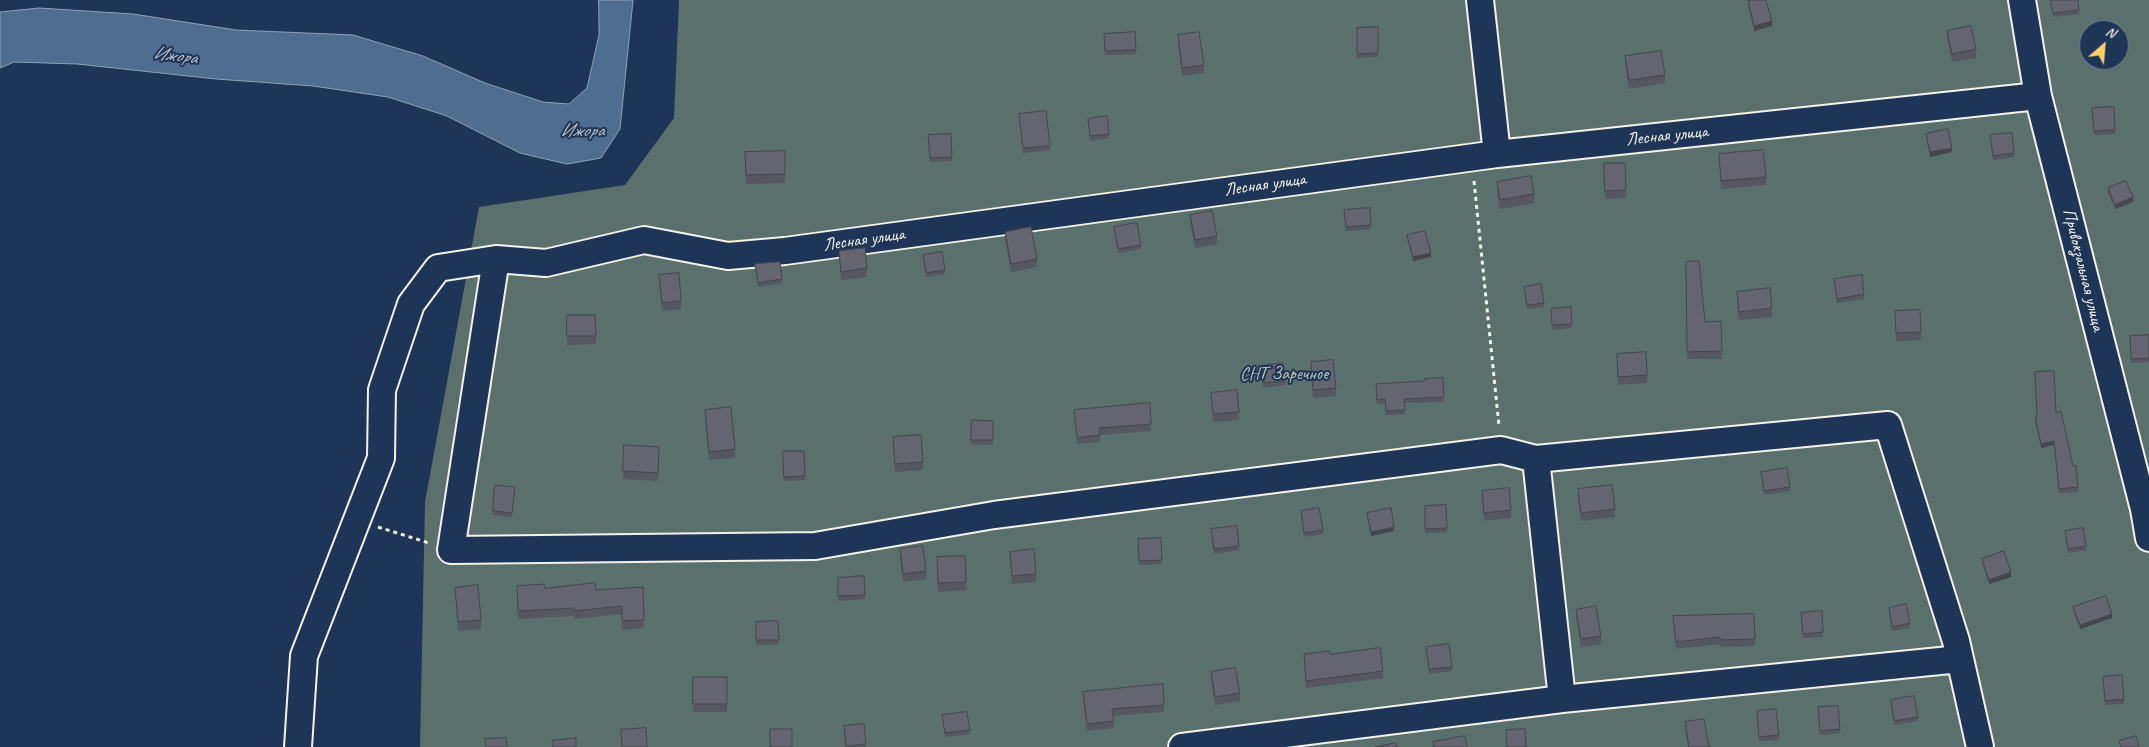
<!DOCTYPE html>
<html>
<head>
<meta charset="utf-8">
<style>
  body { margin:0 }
  #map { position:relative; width:2149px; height:747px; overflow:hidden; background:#1d3557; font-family:Caveat,sans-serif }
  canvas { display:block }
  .north { position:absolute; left:2079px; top:20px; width:50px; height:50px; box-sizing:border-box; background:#1d3557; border:1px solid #738091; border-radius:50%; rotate:27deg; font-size:14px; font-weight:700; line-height:20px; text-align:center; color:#f4f1e8 }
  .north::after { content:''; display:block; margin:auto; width:18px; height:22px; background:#ffd166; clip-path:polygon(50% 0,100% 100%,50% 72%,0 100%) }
</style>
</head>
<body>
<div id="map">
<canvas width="2149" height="747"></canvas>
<div class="north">N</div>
</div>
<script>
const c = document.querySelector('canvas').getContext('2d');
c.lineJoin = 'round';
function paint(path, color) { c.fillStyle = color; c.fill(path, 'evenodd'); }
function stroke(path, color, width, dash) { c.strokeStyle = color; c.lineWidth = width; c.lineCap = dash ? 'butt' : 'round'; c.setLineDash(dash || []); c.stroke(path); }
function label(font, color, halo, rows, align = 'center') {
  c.font = font + ' Caveat,sans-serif'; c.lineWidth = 4; c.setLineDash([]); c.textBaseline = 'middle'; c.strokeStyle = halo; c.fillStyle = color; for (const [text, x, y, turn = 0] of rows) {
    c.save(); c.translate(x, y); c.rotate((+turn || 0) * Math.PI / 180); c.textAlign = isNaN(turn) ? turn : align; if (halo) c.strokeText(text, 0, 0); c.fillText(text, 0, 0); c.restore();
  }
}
paint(new Path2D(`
  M 679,0 L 2149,0 L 2149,747 L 420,747 L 425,502 L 479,207 L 625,185 L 674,118 ZM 2089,30 L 2119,30 L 2119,60 L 2089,60 Z`), '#5a706c');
const water = new Path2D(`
  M 599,0 L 633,0 L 620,129 L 601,158 L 567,164 L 520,153 L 447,116 L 388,97 L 313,86 L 216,79 L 77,64 L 14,62 L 0,68 L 0,12 L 39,8 L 133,14 L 236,30 L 353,35 L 423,56 L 485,83 L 543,102 L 569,104 L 587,88 L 599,35 Z`);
paint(water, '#4e6d8f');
stroke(water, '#90a2b3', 1);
const minor = new Path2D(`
  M 1480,0 L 1497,154
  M 2022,0 L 2038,96 L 2144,509 L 2149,538
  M 496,259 L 451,550 L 815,546 L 994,515 L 1501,450 L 1536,459 L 1888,425 L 1956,641 L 1980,747
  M 1562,699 L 1960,659
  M 298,747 L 304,656 L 381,458 L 382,390 L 411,304 L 438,268 L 496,259 L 546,263 L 644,240 L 728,256 L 785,251 L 1497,154 L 2038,96
  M 1182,747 L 1562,699 L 1536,459`);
stroke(minor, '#f4f1e8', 30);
stroke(new Path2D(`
  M 1474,181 L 1499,426
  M 378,527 L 429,543`), '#f4f1e8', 3, [4, 4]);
stroke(minor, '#1d3557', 26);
paint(new Path2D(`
  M 2051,0 L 2078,0 L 2079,14 L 2053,17 Z
  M 1748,1 L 1772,26 L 1754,31 L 1748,6 Z
  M 1378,27 L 1378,57 L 1357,58 L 1357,28 Z
  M 1947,31 L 1976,49 L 1976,58 L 1952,62 L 1947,39 Z
  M 1135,32 L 1136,54 L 1105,55 L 1104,34 Z
  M 1178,35 L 1204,65 L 1204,73 L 1182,76 L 1178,43 Z
  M 1625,56 L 1665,75 L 1665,83 L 1629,89 L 1625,65 Z
  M 2114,107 L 2115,134 L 2094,135 L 2092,108 Z
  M 1019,114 L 1050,146 L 1050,150 L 1023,153 Z
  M 1088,119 L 1109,134 L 1109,138 L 1090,141 Z
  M 951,134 L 952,161 L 930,162 L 928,135 Z
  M 1926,134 L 1952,152 L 1930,157 L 1926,138 Z
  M 1990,135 L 2014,153 L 2014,157 L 1993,160 Z
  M 785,151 L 785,183 L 746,184 L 745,152 Z
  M 1719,154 L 1766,177 L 1766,185 L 1721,189 Z
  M 1604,163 L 1625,163 L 1626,198 L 1605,199 Z
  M 1497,182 L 1534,194 L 1534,203 L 1500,209 L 1497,190 Z
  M 2108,188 L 2133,202 L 2115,209 L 2108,193 Z
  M 1344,214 L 1371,225 L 1371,229 L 1346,231 Z
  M 1190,215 L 1217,236 L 1217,244 L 1195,248 L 1190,223 Z
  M 1114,227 L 1141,245 L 1141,249 L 1118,253 Z
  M 1005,232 L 1037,259 L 1037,267 L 1011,272 L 1005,240 Z
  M 1407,235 L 1431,257 L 1413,261 L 1407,239 Z
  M 839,251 L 867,268 L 867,277 L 841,280 Z
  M 923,255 L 945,270 L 945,274 L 926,277 Z
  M 1686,262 L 1705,322 L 1721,321 L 1722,359 L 1687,359 Z
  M 755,264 L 782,279 L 782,283 L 758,287 Z
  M 659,275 L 681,301 L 681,309 L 662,311 L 659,283 Z
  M 1834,279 L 1864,294 L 1864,299 L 1837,303 Z
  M 1524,287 L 1544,303 L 1544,307 L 1527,309 Z
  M 1737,292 L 1772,308 L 1772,317 L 1739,320 L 1737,300 Z
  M 1551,309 L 1572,324 L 1572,328 L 1552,330 Z
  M 567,315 L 596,336 L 596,344 L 567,345 Z
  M 1895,319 L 1921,332 L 1921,340 L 1896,341 Z
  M 2149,335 L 2149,362 L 2131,363 L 2130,336 Z
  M 1617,354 L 1647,375 L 1647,383 L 1618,385 Z
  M 1311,362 L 1336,388 L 1336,396 L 1313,398 Z
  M 1261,366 L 1285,381 L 1285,385 L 1263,388 Z
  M 1376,384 L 1444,397 L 1444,402 L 1404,403 L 1405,414 L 1386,415 L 1385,404 L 1377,404 Z
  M 1211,393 L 1239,412 L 1239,420 L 1213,422 Z
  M 705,410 L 735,449 L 735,458 L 709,460 L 705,418 Z
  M 1074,410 L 1151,424 L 1151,431 L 1100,435 L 1100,442 L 1077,444 Z
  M 2056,413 L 2073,466 L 2078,487 L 2078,492 L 2059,493 L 2054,445 L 2041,448 L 2035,421 L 2035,417 Z
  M 972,420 L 993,421 L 993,445 L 971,444 Z
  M 893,437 L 923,462 L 923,470 L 895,472 Z
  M 783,451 L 804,451 L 805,480 L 784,481 Z
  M 659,455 L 658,481 L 623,479 L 623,471 Z
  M 1761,472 L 1790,487 L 1790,491 L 1764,495 Z
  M 1578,489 L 1615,509 L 1615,517 L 1581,521 L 1578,497 Z
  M 515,491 L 512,517 L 493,515 L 493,511 Z
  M 1482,491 L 1511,510 L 1511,518 L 1484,521 Z
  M 1446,505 L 1447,532 L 1425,533 L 1425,506 Z
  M 1301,511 L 1323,530 L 1323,534 L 1304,537 Z
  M 1367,513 L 1394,531 L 1371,536 L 1367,517 Z
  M 1211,529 L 1239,546 L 1239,550 L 1214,554 Z
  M 2065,531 L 2086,546 L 2086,550 L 2068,553 Z
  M 1161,538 L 1162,564 L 1139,565 L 1138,539 Z
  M 900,549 L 926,571 L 926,579 L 903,582 L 900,558 Z
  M 1010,552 L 1036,574 L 1036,582 L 1012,584 L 1010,560 Z
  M 1982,559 L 2011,577 L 1989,584 L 1982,563 Z
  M 937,565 L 966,582 L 966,590 L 938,592 Z
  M 864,576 L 865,599 L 838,601 L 838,578 Z
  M 517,586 L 545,588 L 596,590 L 644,620 L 644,628 L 622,630 L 622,614 L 574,619 L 574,616 L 518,619 Z
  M 455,588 L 481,620 L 481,629 L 458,631 Z
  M 2073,607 L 2112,618 L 2080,629 L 2073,611 Z
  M 1889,608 L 1910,623 L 1910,628 L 1892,631 L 1889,612 Z
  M 1576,610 L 1601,636 L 1601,644 L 1581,647 L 1576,618 Z
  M 1754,614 L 1755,646 L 1720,647 L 1720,644 L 1676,649 L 1673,616 Z
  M 1801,617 L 1823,632 L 1823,637 L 1803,638 Z
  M 756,622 L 779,640 L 779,644 L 756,645 Z
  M 1426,647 L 1452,667 L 1452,671 L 1429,674 Z
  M 1304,654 L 1330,654 L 1383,671 L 1383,678 L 1306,688 Z
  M 1211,672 L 1240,693 L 1240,701 L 1215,705 L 1211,680 Z
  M 693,677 L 727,677 L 727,712 L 693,712 Z
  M 2103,681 L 2124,699 L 2124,704 L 2105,705 Z
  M 1083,692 L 1164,705 L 1164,712 L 1113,716 L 1114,728 L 1087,731 L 1083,699 Z
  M 1891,700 L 1918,717 L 1918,721 L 1894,725 L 1891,704 Z
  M 1757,711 L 1779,735 L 1779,740 L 1759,741 Z
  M 1818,711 L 1840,729 L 1840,733 L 1820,735 Z
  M 942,715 L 970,730 L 970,734 L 945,737 Z
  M 1685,722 L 1709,747 L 1688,747 L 1685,729 Z
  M 844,726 L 866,744 L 866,747 L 845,747 Z`), '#56575f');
paint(new Path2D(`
  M 1772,21 L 1772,26 L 1754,31 L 1754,26 Z
  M 1952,148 L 1952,152 L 1930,157 L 1930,152 Z
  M 2133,197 L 2133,202 L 2115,209 L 2115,205 Z
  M 1431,253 L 1431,257 L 1413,261 L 1413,257 Z
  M 2054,441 L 2054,445 L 2041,448 L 2041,444 Z
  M 1394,527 L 1394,531 L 1371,536 L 1371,532 Z
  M 2011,572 L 2011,577 L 1989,584 L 1989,580 Z
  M 2112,614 L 2112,618 L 2080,629 L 2080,625 Z`), '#46474d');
const building = new Path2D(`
  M 1753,0 L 1766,0 L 1772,21 L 1754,26 L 1748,1 Z
  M 2051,0 L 2078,0 L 2079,10 L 2053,13 Z
  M 1971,26 L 1976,49 L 1952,54 L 1947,31 Z
  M 1378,27 L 1378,53 L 1357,54 L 1357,28 Z
  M 1135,32 L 1136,50 L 1105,51 L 1104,34 Z
  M 1199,32 L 1204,65 L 1182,68 L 1178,35 Z
  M 1661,51 L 1665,75 L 1629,80 L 1625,56 Z
  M 2114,107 L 2115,130 L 2094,131 L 2092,108 Z
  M 1046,111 L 1050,146 L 1023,148 L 1019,114 Z
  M 1107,116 L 1109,134 L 1090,136 L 1088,119 Z
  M 1948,129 L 1952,148 L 1930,152 L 1926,134 Z
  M 2012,133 L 2014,153 L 1993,156 L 1990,135 Z
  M 951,134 L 952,157 L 930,158 L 928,135 Z
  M 1763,150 L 1766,177 L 1721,181 L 1719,154 Z
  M 785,151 L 785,174 L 746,175 L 745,152 Z
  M 1604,163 L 1625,163 L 1626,190 L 1605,191 Z
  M 1531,176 L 1534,194 L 1500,200 L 1497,182 Z
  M 2126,181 L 2133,197 L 2115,205 L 2108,188 Z
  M 1370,208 L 1371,225 L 1346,227 L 1344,210 Z
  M 1212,211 L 1217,236 L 1195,240 L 1190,215 Z
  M 1137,223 L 1141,245 L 1118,249 L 1114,227 Z
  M 1031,227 L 1037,259 L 1011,264 L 1005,232 Z
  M 1425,231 L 1431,253 L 1413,257 L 1407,235 Z
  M 865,248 L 867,268 L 841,272 L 839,251 Z
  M 942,252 L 945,270 L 926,273 L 923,255 Z
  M 1699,261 L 1705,322 L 1721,321 L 1722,351 L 1687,352 L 1686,262 Z
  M 780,262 L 782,279 L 758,283 L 755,264 Z
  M 679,273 L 681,301 L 662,303 L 659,275 Z
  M 1862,275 L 1864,294 L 1837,299 L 1834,279 Z
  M 1541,284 L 1544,303 L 1527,305 L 1524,287 Z
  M 1770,288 L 1772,308 L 1739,312 L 1737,292 Z
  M 1571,307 L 1572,324 L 1552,325 L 1551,309 Z
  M 1920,310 L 1921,332 L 1896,333 L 1895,311 Z
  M 567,315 L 595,315 L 596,336 L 567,336 Z
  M 2149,335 L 2149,358 L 2131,359 L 2130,336 Z
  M 1646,352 L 1647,375 L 1618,377 L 1617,354 Z
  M 1333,360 L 1336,388 L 1313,390 L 1311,362 Z
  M 1283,363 L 1285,381 L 1263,383 L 1261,366 Z
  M 2054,371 L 2056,413 L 2061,411 L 2073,466 L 2076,465 L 2078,487 L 2059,489 L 2054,441 L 2041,444 L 2035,417 L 2037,417 L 2035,372 Z
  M 1443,378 L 1444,397 L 1404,399 L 1405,410 L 1386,411 L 1385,399 L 1377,400 L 1376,384 L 1425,381 L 1425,379 Z
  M 1237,390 L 1239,412 L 1213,414 L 1211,393 Z
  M 1150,403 L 1151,424 L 1100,428 L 1100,435 L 1077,438 L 1074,410 Z
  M 731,407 L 735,449 L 709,452 L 705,410 Z
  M 972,420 L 993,421 L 993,440 L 971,440 Z
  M 921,435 L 923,462 L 895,464 L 893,437 Z
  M 624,445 L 659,447 L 658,473 L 623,471 Z
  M 783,451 L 804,451 L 805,476 L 784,477 Z
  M 1787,468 L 1790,487 L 1764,491 L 1761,472 Z
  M 495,485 L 515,487 L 512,513 L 493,511 Z
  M 1612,485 L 1615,509 L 1581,513 L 1578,489 Z
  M 1509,488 L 1511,510 L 1484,513 L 1482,491 Z
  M 1446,505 L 1447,528 L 1425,529 L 1425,506 Z
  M 1319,508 L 1323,530 L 1304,533 L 1301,511 Z
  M 1391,508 L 1394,527 L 1371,532 L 1367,513 Z
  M 1237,526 L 1239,546 L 1214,549 L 1211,529 Z
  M 2083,528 L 2086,546 L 2068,549 L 2065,531 Z
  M 1161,538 L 1162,560 L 1139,561 L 1138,539 Z
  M 923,546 L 926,571 L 903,574 L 900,549 Z
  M 1034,549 L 1036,574 L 1012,576 L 1010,552 Z
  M 2004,551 L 2011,572 L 1989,580 L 1982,559 Z
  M 965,556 L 966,582 L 938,583 L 937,557 Z
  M 864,576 L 865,595 L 838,596 L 838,578 Z
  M 595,583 L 596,590 L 643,587 L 644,620 L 622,621 L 622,606 L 574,611 L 574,608 L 518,611 L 517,586 L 544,584 L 545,588 Z
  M 478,585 L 481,620 L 458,622 L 455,588 Z
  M 2106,596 L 2112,614 L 2080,625 L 2073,607 Z
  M 1906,604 L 1910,623 L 1892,627 L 1889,608 Z
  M 1596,606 L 1601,636 L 1581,639 L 1576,610 Z
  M 1822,611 L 1823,632 L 1803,634 L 1801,613 Z
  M 1754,614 L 1755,639 L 1720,640 L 1720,637 L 1676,642 L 1673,616 Z
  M 778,621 L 779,640 L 756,640 L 756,622 Z
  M 1449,644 L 1452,667 L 1429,669 L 1426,647 Z
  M 1380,648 L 1383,671 L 1306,681 L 1304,654 L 1330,651 L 1330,654 Z
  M 1235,668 L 1240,693 L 1215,697 L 1211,672 Z
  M 2122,675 L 2124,699 L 2105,701 L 2103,677 Z
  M 693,677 L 727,677 L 727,704 L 693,704 Z
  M 1163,684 L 1164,705 L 1112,709 L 1114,721 L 1087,724 L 1083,692 Z
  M 1914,696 L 1918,717 L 1894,721 L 1891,700 Z
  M 1838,706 L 1840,729 L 1820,731 L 1818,707 Z
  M 1776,709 L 1779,735 L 1759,737 L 1757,711 Z
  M 967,712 L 970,730 L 945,733 L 942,715 Z
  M 1704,719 L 1709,747 L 1689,747 L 1685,722 Z
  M 864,724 L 866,744 L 846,746 L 844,726 Z
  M 646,728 L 647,747 L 622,747 L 621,730 Z
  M 770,729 L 792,729 L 792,747 L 771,747 Z
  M 1525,729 L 1526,747 L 1507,747 L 1506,730 Z
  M 1465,736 L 1467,747 L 1434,747 L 1433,742 Z
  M 2136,736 L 2139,747 L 2121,747 L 2119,741 Z
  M 506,738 L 507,747 L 486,747 L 485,739 Z
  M 576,738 L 576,747 L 553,747 L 552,741 Z
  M 1396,743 L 1397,747 L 1375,747 Z`);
paint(building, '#64656e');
stroke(building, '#46474d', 1);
label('18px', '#f4f1e8', '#1d3557', [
  ["Лесная улица",1667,136,-6],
  ["Лесная улица",1265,185,-8],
  ["Лесная улица",864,240,-8],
  ["Привокзальная улица",2083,270,76]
]);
label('18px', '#bec4bd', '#1d3557', [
  ["СНТ Заречное",1284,374]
]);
label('italic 19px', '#bac3c9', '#1d3557', [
  ["Ижора",175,56,7],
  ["Ижора",582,131]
]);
</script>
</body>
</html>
